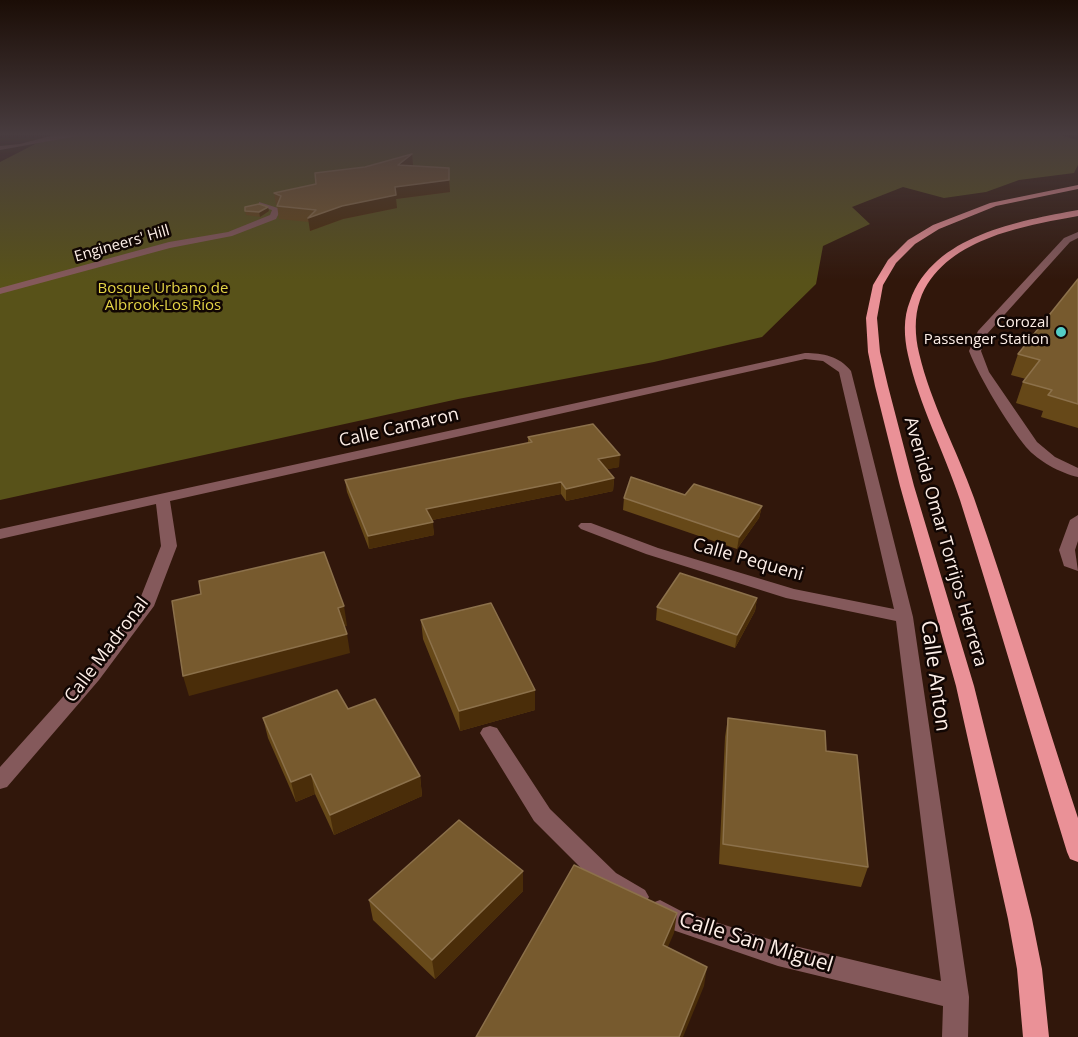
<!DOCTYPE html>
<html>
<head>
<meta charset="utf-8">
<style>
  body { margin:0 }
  canvas { display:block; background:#31170b }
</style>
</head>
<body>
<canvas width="1078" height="1037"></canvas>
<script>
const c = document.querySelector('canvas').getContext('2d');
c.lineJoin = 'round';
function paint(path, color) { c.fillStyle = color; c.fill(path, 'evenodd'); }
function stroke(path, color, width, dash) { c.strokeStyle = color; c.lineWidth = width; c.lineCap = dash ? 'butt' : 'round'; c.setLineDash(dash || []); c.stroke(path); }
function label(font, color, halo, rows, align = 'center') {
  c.font = font + ' "Open Sans",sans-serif'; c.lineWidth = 5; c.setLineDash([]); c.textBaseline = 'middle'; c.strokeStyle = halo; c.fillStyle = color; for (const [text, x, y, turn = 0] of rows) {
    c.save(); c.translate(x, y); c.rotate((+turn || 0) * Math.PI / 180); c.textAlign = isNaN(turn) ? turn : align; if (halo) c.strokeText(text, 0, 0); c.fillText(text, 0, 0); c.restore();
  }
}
paint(new Path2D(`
  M 79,135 L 1060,135 L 1078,140 L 1078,165 L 1074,173 L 1019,180 L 986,192 L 944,198 L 903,187 L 852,207 L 870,224 L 823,246 L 816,284 L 762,337 L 654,362 L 458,399 L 0,500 L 0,162 L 37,143 Z`), '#585219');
paint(new Path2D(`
  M 259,202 L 281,209 L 276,219 L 232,236 L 170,248 L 0,294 L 0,288 L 169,242 L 228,232 L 270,215 L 272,210 L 259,206 Z
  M 1078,232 L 1078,238 L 1070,242 L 987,334 L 981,351 L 989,372 L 1037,442 L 1055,457 L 1078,468 L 1078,477 C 1060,473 1038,461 1026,447 C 1007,423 980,379 969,351 L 978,331 L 1064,238 Z
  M 1078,515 L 1078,541 L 1075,550 L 1078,571 L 1064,566 L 1059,550 L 1070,520 Z`), '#84595b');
paint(new Path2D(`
  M 54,135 L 83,135 L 0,150 L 0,146 L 20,144 Z
  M 805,353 C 823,353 839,356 851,371 L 913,617 L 969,997 L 968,1037 L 942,1037 L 943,1006 L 778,966 L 667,928 L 652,919 L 648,911 L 652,903 L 660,900 L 681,911 L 778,942 L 941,981 L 896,621 L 786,598 L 646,554 L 581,529 L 578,526 L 581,523 L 591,523 L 658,548 L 794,589 L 894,609 L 839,372 L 823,361 L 805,359 L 170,501 L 177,546 L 154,606 L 99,680 L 7,787 L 0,789 L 0,767 L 87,670 L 138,604 L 161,546 L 156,504 L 0,539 L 0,529 Z
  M 490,726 L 497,728 L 550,809 L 616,873 L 645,890 L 649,897 L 645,904 L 637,907 L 600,887 L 534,821 L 480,733 L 483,728 Z`), '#84595b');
paint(new Path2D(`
  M 1078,185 L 1078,189 L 996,206 L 939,229 L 915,244 L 896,263 L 883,285 L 877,318 L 880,352 L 888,386 L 914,486 L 974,686 L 1032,919 L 1042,969 L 1049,1037 L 1023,1037 L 1017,969 L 1008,919 L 956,686 L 900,486 L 875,386 L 868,352 L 866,318 L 873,285 L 888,260 L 908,240 L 933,225 L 990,203 Z
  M 1078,210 L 1078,216 C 1023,226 942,239 920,300 C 914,317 915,336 919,353 C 931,404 957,450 974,498 C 1011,604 1043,712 1078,818 L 1078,862 L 1070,859 L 1067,852 C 1031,735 997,617 960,500 C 944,451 919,405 908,355 C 904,337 903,318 910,301 C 933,235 1019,221 1078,210 Z`), '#ea9197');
paint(new Path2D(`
  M 412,154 L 413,165 L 412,166 L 449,168 L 450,192 L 396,199 L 397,208 L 343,219 L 310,231 L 309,222 L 279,219 L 277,205 L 276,205 L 274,193 L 316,184 L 365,167 Z
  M 245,207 L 269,211 L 260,217 L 246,215 Z
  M 1078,279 L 1078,428 L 1041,417 L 1043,411 L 1016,403 L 1023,382 L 1026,379 L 1011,375 L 1018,354 Z
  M 528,437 L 619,467 L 607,469 L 614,478 L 613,491 L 566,501 L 561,494 L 432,520 L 434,535 L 369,549 L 347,492 L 345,480 L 528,443 Z
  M 685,495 L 762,506 L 759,518 L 737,549 L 623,510 L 624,498 Z
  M 757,598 L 755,611 L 735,648 L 656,620 L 657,607 Z
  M 421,620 L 535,690 L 535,710 L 460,731 L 423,639 Z
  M 263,718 L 420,776 L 422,796 L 334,835 L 315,794 L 296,802 L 268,738 Z
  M 728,718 L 826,751 L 868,867 L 861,887 L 719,864 L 725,737 Z
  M 523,891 L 435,979 L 373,920 L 369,900 Z`), '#664818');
paint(new Path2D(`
  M 412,154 L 413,165 L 399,177 L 398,165 Z
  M 449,180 L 450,192 L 396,199 L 397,208 L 343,219 L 310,231 L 308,218 L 395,187 Z
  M 268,207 L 269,211 L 260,217 L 259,212 Z
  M 620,455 L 619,467 L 598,471 L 598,459 Z
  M 614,478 L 613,491 L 566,501 L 566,489 Z
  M 561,482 L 561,494 L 427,521 L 426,509 Z
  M 762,506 L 759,518 L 737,549 L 739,537 Z
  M 433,522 L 434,535 L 369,549 L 368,536 Z
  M 757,598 L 755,611 L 735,648 L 737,635 Z
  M 344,606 L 347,626 L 341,627 L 338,608 Z
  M 347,634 L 350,653 L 189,696 L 183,676 Z
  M 535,690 L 535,710 L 460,731 L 459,711 Z
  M 311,774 L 315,794 L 296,802 L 291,782 Z
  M 420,776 L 422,796 L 334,835 L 330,815 Z
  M 523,871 L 523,891 L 435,979 L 432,960 Z
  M 677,913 L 674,933 L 660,965 L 663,945 Z
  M 707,967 L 704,986 L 683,1037 L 679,1037 Z`), '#4a2d09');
const building = new Path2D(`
  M 412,154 L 398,165 L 449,168 L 449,180 L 395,187 L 396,195 L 342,206 L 308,218 L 316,210 L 277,206 L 281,196 L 274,193 L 316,184 L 315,173 L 365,167 Z
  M 259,204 L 268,207 L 259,212 L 245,211 L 245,207 Z
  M 1078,279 L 1078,404 L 1048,395 L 1052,390 L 1023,382 L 1040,360 L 1018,354 Z
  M 593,424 L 620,455 L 598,459 L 614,478 L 566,489 L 561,482 L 426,509 L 433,522 L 368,536 L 345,480 L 532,442 L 528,437 Z
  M 631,477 L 685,495 L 694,484 L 762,506 L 739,537 L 624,498 Z
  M 324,552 L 344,606 L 338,608 L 347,634 L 183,676 L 172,601 L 201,594 L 199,581 Z
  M 680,573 L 757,598 L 737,635 L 657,607 Z
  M 491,603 L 535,690 L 459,711 L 421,620 Z
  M 337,690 L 348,709 L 375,699 L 420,776 L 330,815 L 311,774 L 291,782 L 263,718 Z
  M 728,718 L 825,731 L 826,751 L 857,755 L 868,867 L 723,844 Z
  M 459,820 L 523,871 L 432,960 L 369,900 Z
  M 574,865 L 677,913 L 663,945 L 707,967 L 679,1037 L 476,1037 Z`);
paint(building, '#775a2e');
stroke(building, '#8c714b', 1.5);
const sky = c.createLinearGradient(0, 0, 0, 280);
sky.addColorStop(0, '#1b0d06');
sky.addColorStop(0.48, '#483c3f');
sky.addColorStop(1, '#483c3f00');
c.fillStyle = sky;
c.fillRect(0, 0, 1078, 280);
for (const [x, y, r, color] of [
  [1061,332,6,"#54cdc6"]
]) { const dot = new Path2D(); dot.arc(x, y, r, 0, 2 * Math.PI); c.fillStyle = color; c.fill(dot); stroke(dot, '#110603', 2); }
label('15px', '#fdeee7', '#110603', [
  ["Engineers' Hill",122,244,-16]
]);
label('15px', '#e4d446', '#110603', [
  ["Bosque Urbano de",163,289],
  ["Albrook-Los Ríos",163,306]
]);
label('15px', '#fdeee7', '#110603', [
  ["Corozal",1049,323],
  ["Passenger Station",1049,340]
], 'right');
label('18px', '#fdeee7', '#110603', [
  ["Calle Camaron",399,428,-13],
  ["Avenida Omar Torrijos Herrera",945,542,74],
  ["Calle Pequeni",748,560,16],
  ["Calle Madronal",107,650,-53]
]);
label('21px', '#fdeee7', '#110603', [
  ["Calle Anton",935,676,82],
  ["Calle San Miguel",756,943,17]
]);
</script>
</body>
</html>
